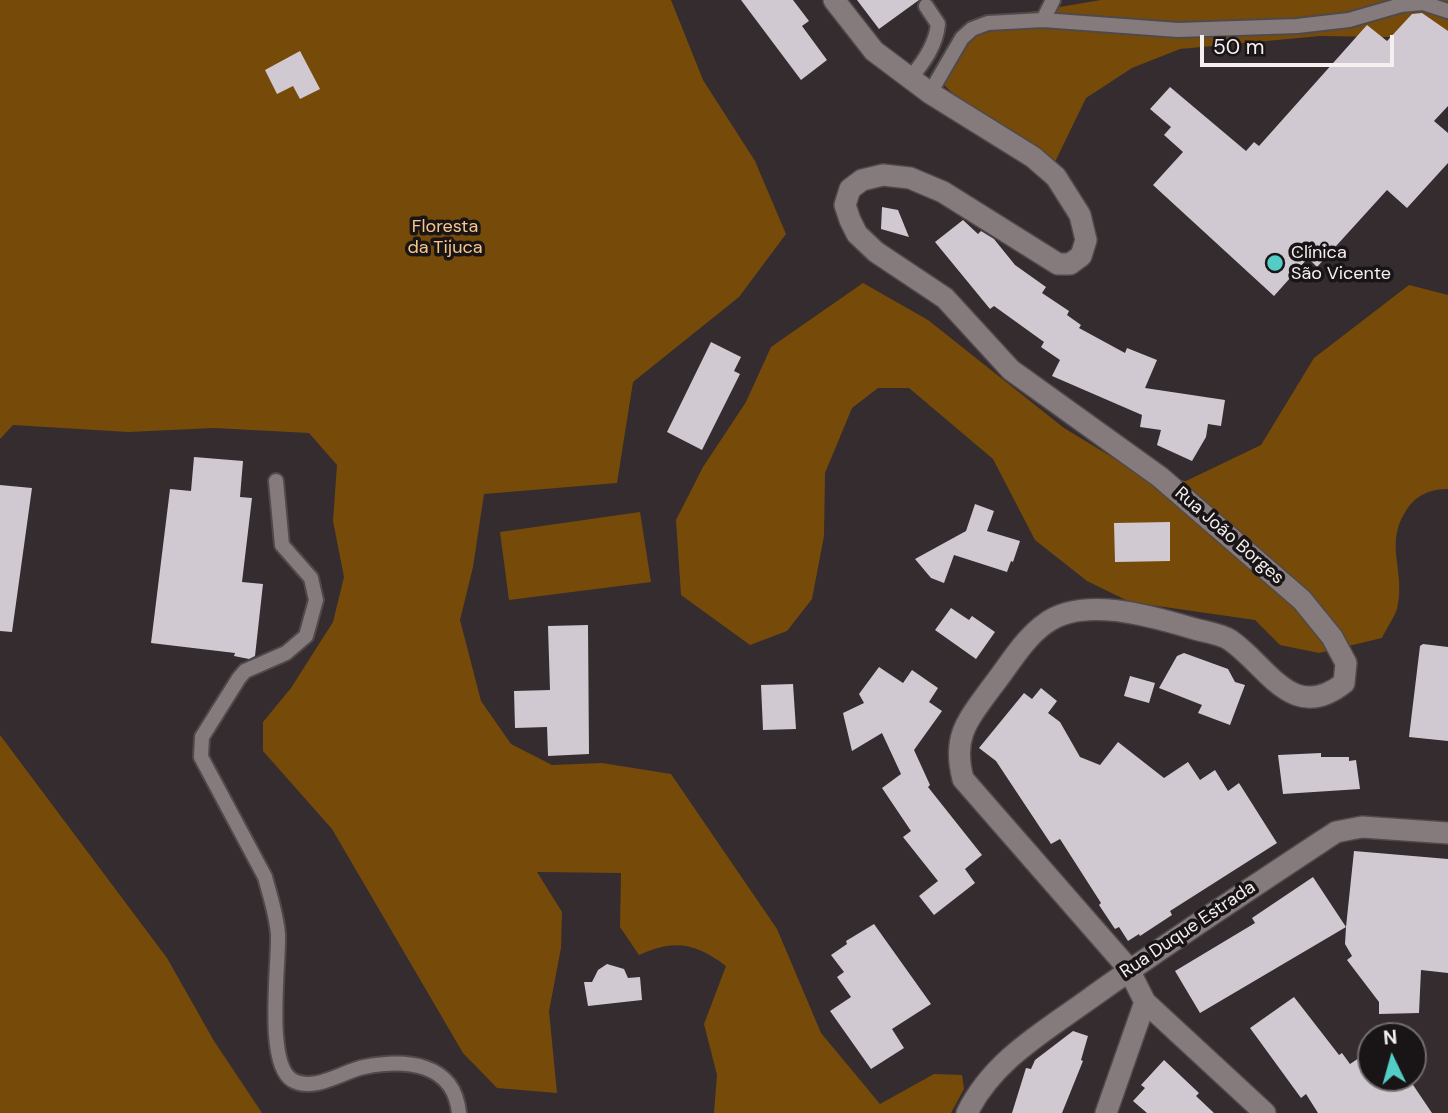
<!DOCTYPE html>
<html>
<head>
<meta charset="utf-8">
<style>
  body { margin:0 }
  #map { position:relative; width:1448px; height:1113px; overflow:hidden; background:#342c2e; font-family:"DM Sans",sans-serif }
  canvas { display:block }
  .north { position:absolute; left:1357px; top:1022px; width:70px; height:70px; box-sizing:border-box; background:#191516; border:2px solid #716c6d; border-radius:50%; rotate:355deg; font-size:19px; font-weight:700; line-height:28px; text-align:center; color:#f5eff0 }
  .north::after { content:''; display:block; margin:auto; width:24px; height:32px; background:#54cdc7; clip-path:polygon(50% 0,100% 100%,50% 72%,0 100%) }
  .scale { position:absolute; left:1200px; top:35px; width:194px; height:32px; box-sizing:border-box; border:4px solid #f5eff0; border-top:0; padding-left:9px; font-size:21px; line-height:24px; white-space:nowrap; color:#f5eff0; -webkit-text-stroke:5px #191516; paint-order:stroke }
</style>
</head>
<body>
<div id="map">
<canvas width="1448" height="1113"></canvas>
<div class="north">N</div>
<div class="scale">50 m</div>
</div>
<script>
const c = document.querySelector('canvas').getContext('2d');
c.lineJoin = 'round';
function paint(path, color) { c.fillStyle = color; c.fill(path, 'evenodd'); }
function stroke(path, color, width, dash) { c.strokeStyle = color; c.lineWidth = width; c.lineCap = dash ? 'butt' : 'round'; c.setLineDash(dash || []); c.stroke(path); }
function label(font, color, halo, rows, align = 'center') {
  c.font = font + ' "DM Sans",sans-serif'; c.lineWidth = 7; c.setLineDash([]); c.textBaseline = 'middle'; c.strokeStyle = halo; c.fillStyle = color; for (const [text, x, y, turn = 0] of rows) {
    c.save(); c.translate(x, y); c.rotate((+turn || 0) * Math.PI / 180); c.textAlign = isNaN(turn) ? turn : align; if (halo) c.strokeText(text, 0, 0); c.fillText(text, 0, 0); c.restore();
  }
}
paint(new Path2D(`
  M 0,0 L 671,0 L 703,80 L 755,161 L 786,234 L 739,297 L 633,382 L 617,483 L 484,494 L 473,567 L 460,620 L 481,701 L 511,744 L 552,765 L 602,763 L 671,774 L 777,929 L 821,1033 L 880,1104 L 934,1074 L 962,1075 L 964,1089 L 951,1113 L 714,1113 L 717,1075 L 704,1024 L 726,966 C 695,943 675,939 639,955 L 620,927 L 621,873 L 537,872 L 562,912 L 561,948 L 549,1011 L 557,1093 L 497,1088 L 463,1053 L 332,829 L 263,751 L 263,722 L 291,688 L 333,622 L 344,577 L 333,521 L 337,465 L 309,433 L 214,428 L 128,432 L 13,425 L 0,439 Z
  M 1101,0 L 1448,0 L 1448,38 L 1320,36 L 1180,49 L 1132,68 L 1086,98 L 1055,162 L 1021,160 L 941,82 L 982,20 Z
  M 863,283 L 928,320 L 1064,428 L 1135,471 L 1186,481 L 1261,445 L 1314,358 L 1409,285 L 1448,295 L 1448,489 C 1433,489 1420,493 1410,505 C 1381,543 1407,569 1397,609 C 1394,618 1386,629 1382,638 L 1319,653 L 1280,645 L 1255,620 L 1130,602 L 1087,581 L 1035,540 L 993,459 L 909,388 L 878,388 L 852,408 L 825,473 L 824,536 L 812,599 L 787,631 L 750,645 L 681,595 L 676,520 L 703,467 L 746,402 L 771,347 Z
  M 640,512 L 651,582 L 509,600 L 500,532 Z
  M 0,735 L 167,958 L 214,1041 L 262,1113 L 0,1113 Z`), '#764b09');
paint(new Path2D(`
  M 741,0 L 793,0 L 809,21 L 802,26 L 827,60 L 801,80 Z
  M 857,0 L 919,0 L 879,29 Z
  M 1422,13 L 1448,31 L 1448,106 L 1434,121 L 1448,133 L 1448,163 L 1407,208 L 1387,190 L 1317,267 L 1308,258 L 1274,296 L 1153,185 L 1183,152 L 1164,135 L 1171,127 L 1150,109 L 1170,87 L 1246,151 L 1254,142 L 1259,146 L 1367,25 L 1387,41 L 1412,14 Z
  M 300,51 L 320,89 L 300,99 L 293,86 L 277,94 L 265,70 Z
  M 882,207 L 898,210 L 909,237 L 881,229 Z
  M 963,220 L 978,234 L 981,231 L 994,239 L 1015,265 L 1046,287 L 1042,293 L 1069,311 L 1067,315 L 1081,325 L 1079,328 L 1125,353 L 1127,348 L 1157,360 L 1145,388 L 1225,400 L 1221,426 L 1208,424 L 1206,437 L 1192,461 L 1157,445 L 1161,430 L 1140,427 L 1142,415 L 1052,376 L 1060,360 L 1041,347 L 1044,342 L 994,306 L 990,309 L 935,242 Z
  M 711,342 L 741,357 L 734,371 L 740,374 L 702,450 L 667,432 Z
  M 194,457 L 243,461 L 240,497 L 252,498 L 242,582 L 263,584 L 255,656 L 249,659 L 234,656 L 235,653 L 151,643 L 170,489 L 191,491 Z
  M 0,485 L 32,488 L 12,632 L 0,631 Z
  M 975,504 L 994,511 L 987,531 L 1020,541 L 1013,562 L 1011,561 L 1007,572 L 954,555 L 944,583 L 931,578 L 915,559 L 966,531 Z
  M 1170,522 L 1170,561 L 1115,562 L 1114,523 Z
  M 951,608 L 969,620 L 972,616 L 995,632 L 976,659 L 935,630 Z
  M 588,625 L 589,754 L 548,756 L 547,727 L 515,728 L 514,691 L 550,690 L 548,626 Z
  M 1423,644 L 1448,647 L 1448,741 L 1409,737 L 1420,646 Z
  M 1184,653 L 1228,669 L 1235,682 L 1245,685 L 1230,725 L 1198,713 L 1202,705 L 1159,688 L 1177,656 Z
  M 879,667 L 903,683 L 912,670 L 938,688 L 929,702 L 942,711 L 914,750 L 930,785 L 928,787 L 982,855 L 965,869 L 975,883 L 934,915 L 919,896 L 938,881 L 903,837 L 911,831 L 882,788 L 901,774 L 882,733 L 852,751 L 843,713 L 864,703 L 859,694 Z
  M 1130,676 L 1155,683 L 1149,703 L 1124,696 Z
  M 793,684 L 796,729 L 763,730 L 761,685 Z
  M 1041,688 L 1057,701 L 1048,713 L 1060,722 L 1080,757 L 1100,765 L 1118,742 L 1164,778 L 1188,762 L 1200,780 L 1215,770 L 1228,791 L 1239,783 L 1277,843 L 1170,911 L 1172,915 L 1140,936 L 1139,934 L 1128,941 L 1119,927 L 1115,929 L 1099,905 L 1101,903 L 1060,839 L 1051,844 L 996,761 L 979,748 L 1024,693 L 1032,699 Z
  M 1321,753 L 1321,757 L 1349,757 L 1349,761 L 1356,760 L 1360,789 L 1283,794 L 1278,755 Z
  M 1354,851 L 1448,859 L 1448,973 L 1421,970 L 1419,1013 L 1379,1014 L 1379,1002 L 1347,960 L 1352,956 L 1345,944 L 1346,927 L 1200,1013 L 1175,971 L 1255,923 L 1252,918 L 1313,877 L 1346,927 Z
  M 874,924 L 931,1004 L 892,1029 L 904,1048 L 871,1069 L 830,1011 L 851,997 L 837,977 L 844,972 L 831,955 L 847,944 L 846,941 Z
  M 607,964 L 624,969 L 628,978 L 640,977 L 642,1000 L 588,1006 L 584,982 L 592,982 L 598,970 Z
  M 1294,997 L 1339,1055 L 1342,1053 L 1350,1064 L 1371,1050 L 1371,1078 L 1409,1079 L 1432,1113 L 1318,1113 L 1306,1094 L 1301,1098 L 1250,1028 Z
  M 1073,1031 L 1088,1036 L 1081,1060 L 1083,1061 L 1062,1113 L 1012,1113 L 1026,1068 L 1031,1069 L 1035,1060 Z
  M 1164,1060 L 1199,1093 L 1196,1096 L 1214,1113 L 1147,1113 L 1133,1101 L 1145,1088 L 1141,1085 Z`), '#d1c9d1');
const lane = new Path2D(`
  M 1043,20 L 1053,0
  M 911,77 C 924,62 936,45 938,24 L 926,6
  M 930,93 L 962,38 L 972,29 L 988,23 L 1043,20 L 1178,30 L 1297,26 L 1349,20 L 1401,5 L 1423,3 L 1448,11
  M 276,481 L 282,545 L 311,578 L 316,600 L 306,636 L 286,653 L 245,671 L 239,678 L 202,737 L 201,757 L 265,877 C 270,896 277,916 278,935 C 279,966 265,1063 292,1080 C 314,1093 343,1071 364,1067 C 405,1059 454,1062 459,1113`);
const street = new Path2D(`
  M 834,0 L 874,51 L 930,93 L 1033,157 L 1056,177 L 1080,215 L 1086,240 L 1081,256 L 1070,264 L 1058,264 L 943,192 L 910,178 L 883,175 L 862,180 L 850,189 L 845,205 L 850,220 L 857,234 L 876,252 L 945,298 L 1011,370 L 1160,477 L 1302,600 L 1332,637 L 1346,663 L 1344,683 C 1292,724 1268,666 1230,640 C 1221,634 1206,632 1195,629 C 1154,617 1084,595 1046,623 C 1023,639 1008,667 991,688 C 967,721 952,737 963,779 L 1128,968 L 1145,1002 L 1265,1113
  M 967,1113 C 992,1062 1040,1034 1085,1002 C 1167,943 1251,888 1336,832 L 1362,827 L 1448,833
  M 1106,1113 L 1145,1002`);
stroke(lane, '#50494a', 18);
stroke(street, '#50494a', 24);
stroke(lane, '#857b7d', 14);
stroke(street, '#857b7d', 21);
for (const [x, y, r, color] of [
  [1275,263,9,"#54cdc7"]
]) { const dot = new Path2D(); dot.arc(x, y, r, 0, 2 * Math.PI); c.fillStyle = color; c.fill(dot); stroke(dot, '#191516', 2.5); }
label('18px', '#f8c68c', '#191516', [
  ["Floresta",445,227],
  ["da Tijuca",445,248]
]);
label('18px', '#f5eff0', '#191516', [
  ["Clínica",1291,253],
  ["São Vicente",1291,274]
], 'left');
label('18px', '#f5eff0', '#191516', [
  ["Rua João Borges",1229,536,41],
  ["Rua Duque Estrada",1188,930,-34]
]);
</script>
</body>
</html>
